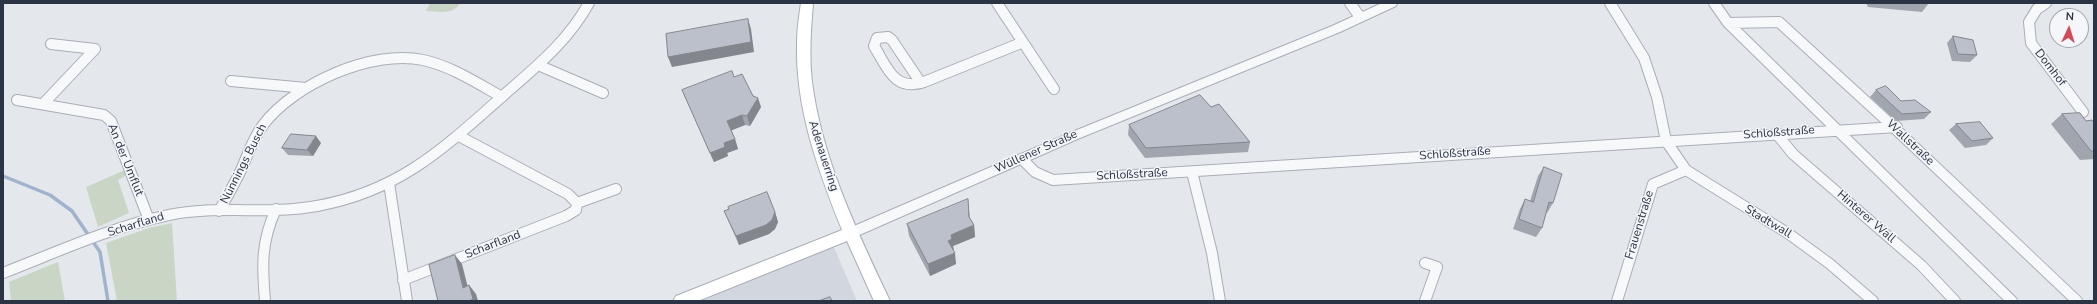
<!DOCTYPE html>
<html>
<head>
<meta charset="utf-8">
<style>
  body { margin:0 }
  #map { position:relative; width:2097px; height:304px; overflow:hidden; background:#e4e7ec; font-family:"Nunito Sans",sans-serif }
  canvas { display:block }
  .frame { position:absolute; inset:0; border:4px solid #2b3445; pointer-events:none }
  .north { position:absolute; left:2049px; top:8px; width:40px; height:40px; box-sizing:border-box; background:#f4f6f9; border:1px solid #a4a8b1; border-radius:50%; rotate:4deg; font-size:11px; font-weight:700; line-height:16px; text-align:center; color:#2b3445 }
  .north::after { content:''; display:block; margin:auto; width:14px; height:18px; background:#d1495b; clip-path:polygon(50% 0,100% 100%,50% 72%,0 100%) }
</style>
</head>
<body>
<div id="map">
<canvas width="2097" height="304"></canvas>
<div class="frame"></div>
<div class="north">N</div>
</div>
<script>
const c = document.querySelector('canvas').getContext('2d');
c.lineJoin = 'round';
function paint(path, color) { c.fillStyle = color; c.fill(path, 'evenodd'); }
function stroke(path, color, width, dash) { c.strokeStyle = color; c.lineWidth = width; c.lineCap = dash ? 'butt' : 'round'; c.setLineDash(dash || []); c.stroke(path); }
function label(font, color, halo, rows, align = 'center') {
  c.font = font + ' "Nunito Sans",sans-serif'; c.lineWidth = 3; c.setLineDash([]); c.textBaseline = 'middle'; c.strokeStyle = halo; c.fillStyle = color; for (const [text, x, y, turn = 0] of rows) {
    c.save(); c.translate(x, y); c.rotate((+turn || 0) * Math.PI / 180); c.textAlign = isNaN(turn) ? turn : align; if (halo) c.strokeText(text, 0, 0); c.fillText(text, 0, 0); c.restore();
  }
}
paint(new Path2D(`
  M 833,245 L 857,301 L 701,301 Z`), '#d2d6de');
paint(new Path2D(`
  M 430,3 L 460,3 C 453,16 438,11 426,11 Z
  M 125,170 L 127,175 L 118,180 L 129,213 L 98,227 L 86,187 Z
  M 172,223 L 177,301 L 117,301 L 106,243 L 149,228 Z
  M 58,262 L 65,301 L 11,301 L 9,282 Z`), '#c9d6c5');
stroke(new Path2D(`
  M 3,176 L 50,195 L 72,211 L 100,252 L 108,301`), '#9fb4cc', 3.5);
const minor = new Path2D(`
  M 997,3 L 1054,89
  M 1350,3 L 1360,17
  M 1610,3 L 1644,58 L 1657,97 L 1666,141 L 1686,170 L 1789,234 L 1830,264 L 1873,301
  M 1714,3 L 1728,23 L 2012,301
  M 2046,3 L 2037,9 L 2029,22 L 2031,43 L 2083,112
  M 1728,23 L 1779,22 L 1885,119 L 2077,301
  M 538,65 L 603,93
  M 231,81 L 306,88
  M 921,83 L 892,40 L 888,37 L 877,38 L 874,46 C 887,67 894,92 924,82 L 1021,43
  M 17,100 L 104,115 L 111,121 L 149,220
  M 43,104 L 95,49 L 51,44
  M 1776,133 L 1793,154 L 1921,265 L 1955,301
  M 1022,159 L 1035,172 L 1053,180 L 1897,127
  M 1192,172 L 1212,253 L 1220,301
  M 389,183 L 407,301
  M 577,203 L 616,189
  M 219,211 C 227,197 235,183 242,168 C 248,154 253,138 263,125 C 294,84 372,49 423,60 C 451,66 477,83 502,97
  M 1425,263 L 1437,267 L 1425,301
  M 3,273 C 57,252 111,227 169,215 C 217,205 268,215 317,206 C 400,191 444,148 505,94 C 537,66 568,41 589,3
  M 403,280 L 566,216 L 576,210 L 577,203 L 568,194 L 459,136
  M 265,301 C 262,265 261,242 276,209
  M 1617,301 L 1653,184 L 1686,170`);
const tertiary = new Path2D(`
  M 1382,3 L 1397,3 L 1396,6 L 1340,32 L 1080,138 L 855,237 L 851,238 L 847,237 L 845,233 L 847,229 L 1072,132 L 1332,26 Z`);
const secondary = new Path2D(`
  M 801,3 L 813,3 C 811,29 809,55 812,82 C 822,159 857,231 890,301 L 874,301 L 847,241 L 698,301 L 673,301 L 676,296 L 842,230 C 818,170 795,108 797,42 C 797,29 799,16 801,3 Z`);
stroke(minor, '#a9aeb7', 12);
stroke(tertiary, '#a9aeb7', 2);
stroke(secondary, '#a9aeb7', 2);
stroke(minor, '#f7f8fa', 10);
paint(tertiary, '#f7f8fa');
paint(secondary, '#fff');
paint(new Path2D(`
  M 1866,3 L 1929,3 L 1922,12 L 1868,7 Z
  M 1953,36 L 1977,55 L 1970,62 L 1952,61 L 1947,43 Z
  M 734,77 L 753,96 L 761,107 L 750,126 L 745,125 L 731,130 L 735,139 L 738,149 L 727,153 L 728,156 L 714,162 L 682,90 Z
  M 1876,90 L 1901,101 L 1931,112 L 1924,119 L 1896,121 L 1870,97 Z
  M 1211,107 L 1250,142 L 1248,152 L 1145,158 L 1128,135 L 1129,125 Z
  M 2062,114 L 2094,123 L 2094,159 L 2080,160 L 2051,124 Z
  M 1956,124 L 1993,138 L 1986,145 L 1965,148 L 1949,130 Z
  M 321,143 L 313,156 L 288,155 L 282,148 Z
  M 1544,167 L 1553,203 L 1547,213 L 1546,212 L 1542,228 L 1536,237 L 1513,229 L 1520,209 L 1525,199 L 1530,201 L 1538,176 Z
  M 969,210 L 970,218 L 974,225 L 975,237 L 953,246 L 956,264 L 930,276 L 909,236 L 907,224 Z
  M 724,211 L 775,212 L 778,222 L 775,229 L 769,234 L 739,245 Z`), '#a1a5ae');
paint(new Path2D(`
  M 748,19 L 751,29 L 754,52 L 672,67 L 668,57 Z
  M 758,98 L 761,107 L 750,126 L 747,116 Z
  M 742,115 L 745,125 L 730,131 L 727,121 Z
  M 316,136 L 321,143 L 313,156 L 307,150 Z
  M 735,139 L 738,149 L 727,153 L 728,156 L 714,162 L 710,153 L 724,143 Z
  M 968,199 L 970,227 L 974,225 L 975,237 L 953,246 L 954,251 L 948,241 Z
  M 775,212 L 778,222 L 775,229 L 769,234 L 739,245 L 736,236 Z
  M 955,253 L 956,264 L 930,276 L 928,264 Z
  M 455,255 L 462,264 L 470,296 L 463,288 Z
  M 469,285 L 476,294 L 478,301 L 469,301 Z`), '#83868d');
const building = new Path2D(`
  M 748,19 L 751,42 L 668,57 L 666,34 Z
  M 1953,36 L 1973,40 L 1977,55 L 1958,54 Z
  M 732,71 L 734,77 L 742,74 L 753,96 L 758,98 L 747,116 L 742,115 L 727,121 L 735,139 L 724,143 L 725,147 L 710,153 L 682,90 Z
  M 1886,86 L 1901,101 L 1915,100 L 1931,112 L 1902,114 L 1876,90 Z
  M 1200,95 L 1211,107 L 1219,104 L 1250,142 L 1146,148 L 1129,125 Z
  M 2080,113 L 2086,121 L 2092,120 L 2094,123 L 2094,151 L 2091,151 L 2062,114 Z
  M 1980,122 L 1993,138 L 1972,141 L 1956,124 Z
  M 291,134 L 316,136 L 307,150 L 282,148 Z
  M 1544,167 L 1562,174 L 1553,203 L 1549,202 L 1542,228 L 1519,219 L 1525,199 L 1533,202 Z
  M 767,192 L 775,212 L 772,220 L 766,225 L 736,236 L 724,211 L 729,209 L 728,207 Z
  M 968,199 L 969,217 L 974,225 L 951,235 L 952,239 L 948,241 L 955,253 L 928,264 L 907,224 Z
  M 455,255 L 463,288 L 469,285 L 473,299 L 469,301 L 438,301 L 429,265 Z
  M 830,297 L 832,301 L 819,301 Z`);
paint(building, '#bbc0ca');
stroke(building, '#83868d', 1);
label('12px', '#2b3445', '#f4f6f9', [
  ["Domhof",2050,68,52],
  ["Schloßstraße",1779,133,-4],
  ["Wallstraße",1910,143,43],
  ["Wüllener Straße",1036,152,-24],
  ["Schloßstraße",1455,154,-4],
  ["Adenauerring",823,156,72],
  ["An der Umflut",125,160,68],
  ["Nünnings Busch",244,164,-63],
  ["Schloßstraße",1132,175,-3],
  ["Hinterer Wall",1866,217,41],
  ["Stadtwall",1768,222,31],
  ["Scharfland",136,225,-17],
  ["Frauenstraße",1640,225,-73],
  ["Scharfland",493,245,-21]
]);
</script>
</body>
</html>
